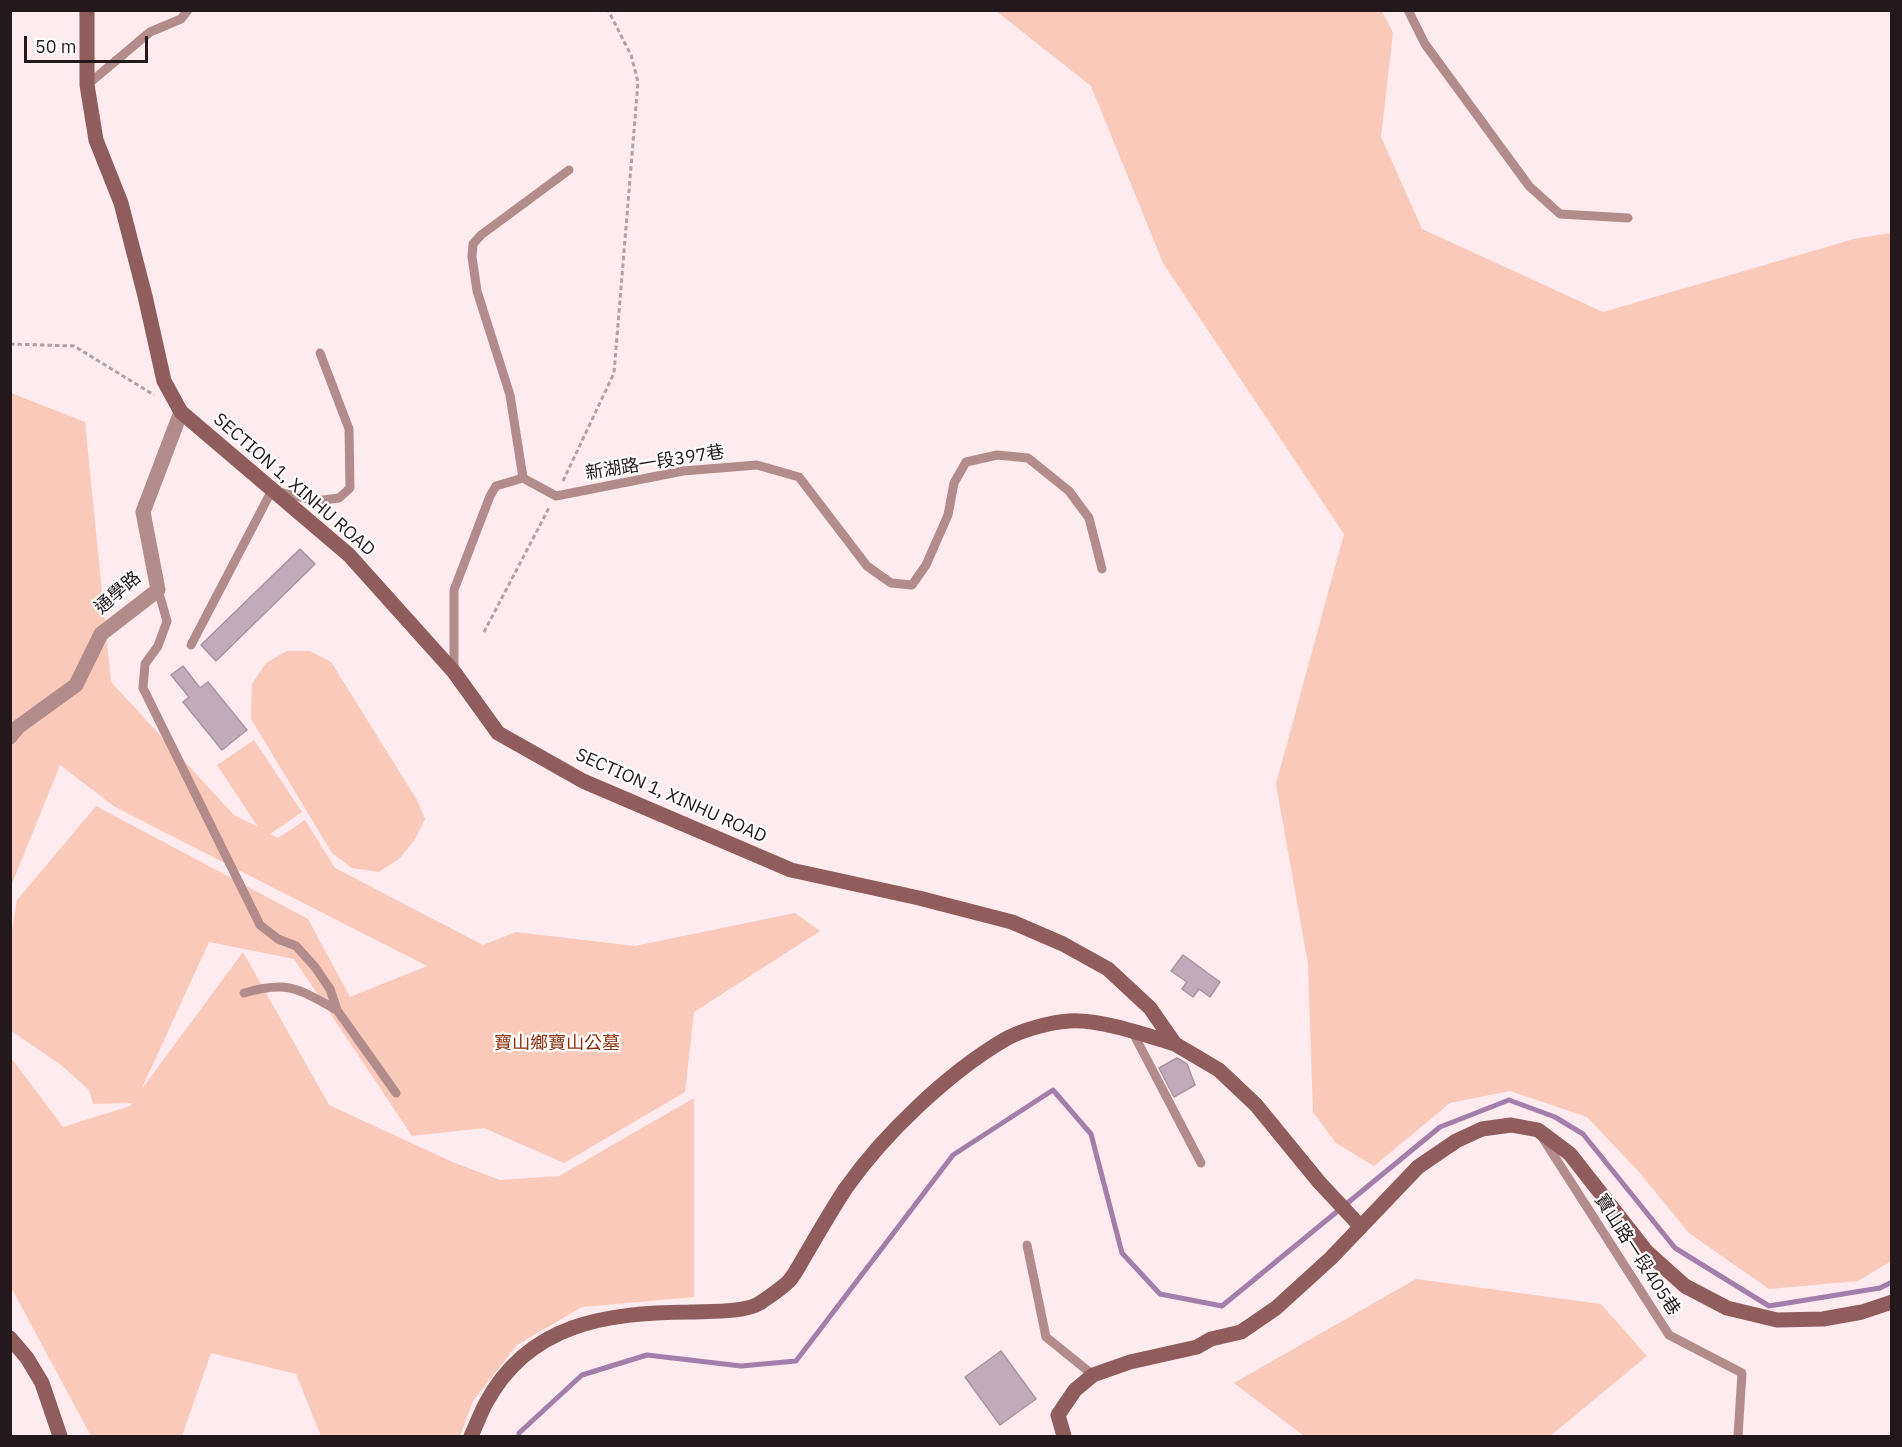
<!DOCTYPE html>
<html>
<head>
<meta charset="utf-8">
<style>
  body { margin:0 }
  #map { position:relative; width:1902px; height:1447px; overflow:hidden; background:#fdebf0; font-family:"IBM Plex Sans",sans-serif }
  canvas { display:block }
  .frame { position:absolute; inset:0; border:12px solid #23181b; pointer-events:none }
  .scale { position:absolute; left:24px; top:36px; width:124px; height:27px; box-sizing:border-box; border:3px solid #23181b; border-top:0; padding-left:8px; font-size:18px; line-height:21px; white-space:nowrap; color:#23181b; -webkit-text-stroke:4px #fdfdfd; paint-order:stroke }
</style>
</head>
<body>
<div id="map">
<canvas width="1902" height="1447"></canvas>
<div class="frame"></div>
<div class="scale">50 m</div>
</div>
<script>
const c = document.querySelector('canvas').getContext('2d');
c.lineJoin = 'round';
function paint(path, color) { c.fillStyle = color; c.fill(path, 'evenodd'); }
function stroke(path, color, width, dash) { c.strokeStyle = color; c.lineWidth = width; c.lineCap = dash ? 'butt' : 'round'; c.setLineDash(dash || []); c.stroke(path); }
function label(font, color, halo, rows, align = 'center') {
  c.font = font + ' "IBM Plex Sans","Noto Sans TC",sans-serif'; c.lineWidth = 4.5; c.setLineDash([]); c.textBaseline = 'middle'; c.strokeStyle = halo; c.fillStyle = color; for (const [text, x, y, turn = 0] of rows) {
    c.save(); c.translate(x, y); c.rotate((+turn || 0) * Math.PI / 180); c.textAlign = isNaN(turn) ? turn : align; if (halo) c.strokeText(text, 0, 0); c.fillText(text, 0, 0); c.restore();
  }
}
paint(new Path2D(`
  M 996,11 L 1382,11 L 1393,33 L 1381,137 L 1422,229 L 1603,312 L 1854,239 L 1891,233 L 1891,1261 L 1858,1281 L 1769,1289 L 1689,1233 L 1639,1172 L 1587,1117 L 1510,1091 L 1450,1103 L 1374,1166 L 1336,1143 L 1313,1112 L 1308,964 L 1276,784 L 1344,534 L 1163,263 L 1091,86 Z
  M 11,393 L 85,422 L 111,682 L 234,815 L 258,827 L 217,765 L 254,740 L 302,812 L 270,834 L 278,838 L 305,820 L 335,868 L 483,945 L 516,932 L 635,946 L 795,913 L 820,931 L 694,1012 L 685,1092 L 564,1163 L 484,1128 L 412,1136 L 294,959 L 209,942 L 141,1090 L 243,952 L 329,1105 L 450,1161 L 500,1180 L 559,1176 L 694,1098 L 694,1297 L 582,1307 L 517,1345 L 473,1401 L 460,1436 L 321,1436 L 296,1374 L 211,1353 L 182,1436 L 91,1436 L 11,1287 L 11,1058 L 63,1127 L 130,1106 L 132,1103 L 93,1104 L 89,1090 L 60,1064 L 11,1031 L 11,936 L 17,900 L 96,806 L 308,919 L 350,997 L 427,966 L 115,807 L 60,765 L 11,886 Z
  M 287,651 L 310,651 L 331,662 L 417,800 L 425,819 L 415,839 L 400,858 L 379,872 L 352,868 L 332,853 L 251,719 L 252,684 L 266,663 Z
  M 1416,1279 L 1601,1304 L 1647,1356 L 1550,1436 L 1304,1436 L 1234,1383 Z`), '#fac9b9');
stroke(new Path2D(`
  M 519,1436 L 519,1433 L 582,1375 L 647,1355 L 741,1366 L 796,1361 L 953,1155 L 1053,1090 L 1091,1134 L 1122,1253 L 1160,1294 L 1222,1306 L 1440,1127 L 1509,1100 L 1555,1117 L 1583,1134 L 1675,1248 L 1769,1306 L 1880,1288 L 1892,1282`), '#a47eaa', 5);
const building = new Path2D(`
  M 300,549 L 315,564 L 216,661 L 201,645 Z
  M 183,666 L 200,688 L 208,682 L 247,730 L 222,750 L 183,702 L 189,697 L 171,675 Z
  M 1183,955 L 1220,982 L 1210,997 L 1199,989 L 1193,997 L 1182,989 L 1187,982 L 1171,971 Z
  M 1177,1058 L 1187,1064 L 1195,1085 L 1174,1097 L 1159,1068 Z
  M 1001,1351 L 1036,1399 L 1000,1425 L 965,1377 Z`);
paint(building, '#c2aaba');
stroke(building, '#aa92a1', 1.5);
stroke(new Path2D(`
  M 10,344 L 74,346 L 154,395
  M 563,481 L 614,373 L 638,82 L 631,55 L 608,10
  M 484,632 L 550,506`), '#b1a1a6', 3, [4.5, 3]);
stroke(new Path2D(`
  M 1408,10 L 1425,44 L 1529,186 L 1560,214 L 1628,218
  M 87,85 L 150,32 L 181,19 L 188,10
  M 523,478 L 510,395 L 477,291 L 472,257 L 473,244 L 481,235 L 569,170
  M 158,590 L 167,621 L 158,646 L 145,664 L 143,688 L 260,925 L 278,939 L 296,946 L 315,967 L 330,989 L 337,1010 L 396,1093
  M 191,645 L 272,490 L 315,501 L 339,498 L 350,488 L 349,429 L 320,353
  M 454,672 L 454,590 L 490,496 L 496,486 L 523,478 L 556,496 L 683,471 L 757,465 L 799,477 L 867,566 L 891,583 L 912,585 L 926,565 L 948,515 L 954,483 L 966,462 L 997,455 L 1028,458 L 1069,491 L 1089,518 L 1102,569
  M 244,993 C 289,980 298,989 337,1010
  M 1132,1031 L 1201,1163
  M 1542,1137 L 1669,1335 L 1742,1373 L 1738,1436
  M 1027,1245 L 1046,1337 L 1093,1375`), '#b18c8b', 9);
stroke(new Path2D(`
  M 10,737 L 18,727 L 76,685 L 101,634 L 158,590 L 143,512 L 181,412`), '#b18c8b', 15);
stroke(new Path2D(`
  M 87,10 L 87,85 L 96,140 L 121,203 L 145,296 L 164,381 L 181,412 L 349,555 L 454,672 L 498,733 L 583,781 L 791,870 L 919,898 L 1012,922 L 1063,944 L 1108,969 L 1150,1008 L 1175,1044 L 1219,1070 L 1256,1105 L 1319,1182 L 1361,1227
  M 10,1338 L 27,1358 L 42,1383 L 60,1436
  M 471,1436 C 476,1426 480,1414 486,1403 C 529,1323 606,1313 689,1312 C 708,1311 744,1313 760,1303 C 770,1296 781,1289 789,1281 C 796,1273 801,1262 806,1254 C 819,1232 832,1209 846,1188 C 884,1134 948,1073 1004,1040 C 1021,1030 1051,1022 1069,1021 C 1100,1019 1146,1035 1175,1044
  M 1064,1436 L 1058,1415 L 1075,1390 L 1093,1375 L 1130,1362 L 1197,1347 L 1211,1339 L 1241,1332 L 1276,1308 L 1331,1258 L 1418,1167 L 1456,1141 L 1482,1129 L 1511,1125 L 1538,1130 L 1570,1154 L 1646,1251 L 1685,1286 L 1727,1308 L 1777,1320 L 1823,1319 L 1862,1312 L 1892,1302`), '#905c5c', 15);
label('18px', '#23181b', '#fdfdfd', [
  ["新湖路一段397巷",655,463,-9],
  ["SECTION 1, XINHU ROAD",294,485,41],
  ["通學路",118,593,-41],
  ["SECTION 1, XINHU ROAD",671,796,24],
  ["寶山路一段405巷",1637,1255,57]
]);
label('18px', '#8c310e', '#fdfdfd', [
  ["寶山鄉寶山公墓",557,1044]
]);
</script>
</body>
</html>
